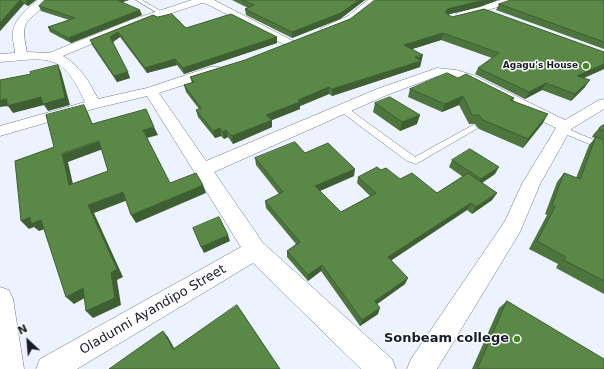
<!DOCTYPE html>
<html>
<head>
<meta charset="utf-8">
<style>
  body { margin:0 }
  #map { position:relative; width:604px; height:369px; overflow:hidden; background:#edf3fe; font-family:"DejaVu Sans",sans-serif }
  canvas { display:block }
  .north { position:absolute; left:8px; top:321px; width:40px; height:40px; -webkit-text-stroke:3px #fff; paint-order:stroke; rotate:334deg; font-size:11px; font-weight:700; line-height:16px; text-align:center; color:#161b25 }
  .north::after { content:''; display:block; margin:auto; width:14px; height:18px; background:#161b25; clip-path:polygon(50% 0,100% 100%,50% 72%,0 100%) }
</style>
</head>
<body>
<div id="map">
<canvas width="604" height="369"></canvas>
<div class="north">N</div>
</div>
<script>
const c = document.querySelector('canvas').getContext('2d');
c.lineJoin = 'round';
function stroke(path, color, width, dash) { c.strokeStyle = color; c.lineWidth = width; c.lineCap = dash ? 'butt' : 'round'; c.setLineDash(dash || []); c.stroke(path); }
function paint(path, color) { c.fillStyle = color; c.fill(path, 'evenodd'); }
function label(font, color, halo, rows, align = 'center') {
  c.font = font + ' "DejaVu Sans",sans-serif'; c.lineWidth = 3; c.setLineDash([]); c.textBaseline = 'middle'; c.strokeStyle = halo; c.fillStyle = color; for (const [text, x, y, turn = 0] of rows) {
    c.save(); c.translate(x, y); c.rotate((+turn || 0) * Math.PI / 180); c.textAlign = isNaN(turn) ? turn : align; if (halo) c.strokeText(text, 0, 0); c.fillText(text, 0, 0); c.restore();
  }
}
const lane = new Path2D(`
  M 136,0 L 142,0 L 164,13 L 159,14 Z
  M 340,107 L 346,107 L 415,157 L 471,126 L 474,125 L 478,128 L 416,164 L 407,161 L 340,111 Z
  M 563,127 L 604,144 L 604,150 L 560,132 L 559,130 L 560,128 Z`);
const street = new Path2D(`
  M 38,0 L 49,0 C 29,24 19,16 27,52 L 49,53 L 131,20 L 192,0 L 214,0 L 295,42 L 297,44 L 295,46 L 287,46 L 207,4 L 202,3 L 139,24 L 63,56 C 80,66 89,81 98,99 L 147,88 L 210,67 L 220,67 L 221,70 L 220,73 L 159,93 L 206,161 L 377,89 L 437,68 L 456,70 L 473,75 L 565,120 L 599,100 L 604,99 L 604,109 L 571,129 L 540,184 L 520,232 L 437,369 L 407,369 L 411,359 L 505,221 L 522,184 L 556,128 L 463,81 L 454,78 L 438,76 L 432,78 L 387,95 L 214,172 L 263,243 L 392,359 L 396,369 L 361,369 L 253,263 L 77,369 L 36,369 L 40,359 L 241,247 L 147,96 L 97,108 L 0,136 L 0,126 L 85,102 C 62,52 50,58 0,62 L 0,54 L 15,53 C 15,47 12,41 13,34 C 13,20 28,8 38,0 Z
  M 368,0 L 379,0 L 356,20 L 329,32 L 325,33 L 320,30 L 321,28 L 348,16 Z
  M 501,0 L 516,0 L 514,2 L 465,17 L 457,17 L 456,15 L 457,13 Z
  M 0,287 L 9,290 L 13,299 L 24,369 L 0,369 Z`);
stroke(lane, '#6c7a91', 1);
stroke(street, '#6c7a91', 1);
paint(lane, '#fff');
paint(street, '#fff');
paint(new Path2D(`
  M 0,0 L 36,0 L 28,6 L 24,4 L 0,31 Z
  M 45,0 L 129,0 L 122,2 L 142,15 L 71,43 L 50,32 L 48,27 L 69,20 L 41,11 L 39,6 Z
  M 232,0 L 365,0 L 340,19 L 292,38 L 246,15 L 245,9 L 248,8 Z
  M 604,0 L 604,49 L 496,10 L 499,4 Z
  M 480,7 L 447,14 L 452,17 L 604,52 L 604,69 L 583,78 L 585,87 L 571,101 L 542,90 L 525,99 L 475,74 L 478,68 L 492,58 L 441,40 L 412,49 L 421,61 L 420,67 L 332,96 L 329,94 L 300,106 L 300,109 L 272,120 L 272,127 L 233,144 L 228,137 L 224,139 L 221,136 L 215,138 L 198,117 L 196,110 L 199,109 L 186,92 L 184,85 L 192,83 L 190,77 L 245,60 Z
  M 153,15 L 186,28 L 277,37 L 277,43 L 184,74 L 177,65 L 147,73 L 120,37 L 113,42 L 130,78 L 117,82 L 92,45 L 90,40 Z
  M 458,78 L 514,98 L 513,100 L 543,123 L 523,148 L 479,129 L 475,124 L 469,124 L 459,105 L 442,112 L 408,97 L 410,89 Z
  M 375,103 L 417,124 L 400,131 L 373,112 Z
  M 604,125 L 604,294 L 556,268 L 558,264 L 529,249 L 547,215 L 545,214 L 557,182 L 564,173 L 576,178 L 589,145 L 595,138 L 592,137 L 593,135 L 600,127 Z
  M 305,153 L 354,176 L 320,191 L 341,212 L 370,196 L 357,183 L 358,177 L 381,170 L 400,179 L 437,193 L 463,177 L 449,167 L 452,160 L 495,174 L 482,183 L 497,193 L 492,200 L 472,214 L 467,210 L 391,260 L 405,284 L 377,304 L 378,314 L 360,326 L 321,271 L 308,281 L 287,257 L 287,251 L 296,244 L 266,208 L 265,201 L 279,194 L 256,165 L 255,158 Z
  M 507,301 L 604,369 L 472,369 L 499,308 Z`), '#4d753d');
paint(new Path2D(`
  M 20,0 L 21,0 L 24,4 L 0,31 L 0,23 Z
  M 27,0 L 36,0 L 28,6 L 26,1 Z
  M 116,0 L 129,0 L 117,4 Z
  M 359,0 L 365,0 L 340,19 L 292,38 L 292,32 Z
  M 484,0 L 498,0 L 480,7 L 446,15 L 445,12 L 447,9 Z
  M 140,10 L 142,15 L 71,43 L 68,38 Z
  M 118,32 L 120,37 L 113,42 L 110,37 Z
  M 443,33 L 441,40 L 403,52 L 404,45 Z
  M 277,37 L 277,43 L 184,74 L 183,68 Z
  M 423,55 L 420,67 L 332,96 L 332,89 Z
  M 175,59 L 177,65 L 147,73 L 145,68 Z
  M 604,64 L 604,69 L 573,83 L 577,76 Z
  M 58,65 L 61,72 L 70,105 L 48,111 L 44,105 L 13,113 L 8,106 L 0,107 L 0,100 L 7,99 Z
  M 128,72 L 130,78 L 117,82 L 114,76 Z
  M 590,80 L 585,87 L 571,101 L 575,94 Z
  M 546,83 L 542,90 L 525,99 L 529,92 Z
  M 329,87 L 329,94 L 300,106 L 300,109 L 267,122 L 266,115 L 298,100 Z
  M 463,96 L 459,105 L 442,112 L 445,104 Z
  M 84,105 L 88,113 L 96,132 L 92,124 Z
  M 548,114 L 543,123 L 523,148 L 528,139 Z
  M 420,115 L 417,124 L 400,131 L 402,122 Z
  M 272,120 L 272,127 L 233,144 L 232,136 Z
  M 154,127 L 158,135 L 147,138 L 143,130 Z
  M 220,128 L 221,136 L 215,138 L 213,131 Z
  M 226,130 L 228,137 L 224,139 L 223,132 Z
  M 99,141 L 103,149 L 68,162 L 75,193 L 69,185 L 62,154 Z
  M 499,167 L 495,174 L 477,186 L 481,179 Z
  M 355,169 L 354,176 L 315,193 L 315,186 Z
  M 203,185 L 206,193 L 136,223 L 131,215 Z
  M 123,192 L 128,200 L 94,213 L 123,277 L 117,280 L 121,305 L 93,318 L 86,311 L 88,205 Z
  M 497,193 L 492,200 L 472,214 L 476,207 Z
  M 471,203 L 467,210 L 386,264 L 388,257 Z
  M 30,217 L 41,220 L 48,228 L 39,231 L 34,227 L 29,229 L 21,221 Z
  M 228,235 L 230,241 L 204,253 L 201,247 Z
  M 322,265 L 321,271 L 308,281 L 308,275 Z
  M 408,278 L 405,284 L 373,307 L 375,301 Z
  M 83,288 L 90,295 L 74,304 L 66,297 Z
  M 380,308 L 378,314 L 360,326 L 362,320 Z
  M 163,331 L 168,337 L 178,355 L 173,349 Z`), '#3e5f32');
const building = new Path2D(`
  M 0,0 L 20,0 L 0,23 Z
  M 45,0 L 117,0 L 140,10 L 68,38 L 48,27 L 75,18 L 39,6 Z
  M 242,0 L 359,0 L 341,13 L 292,32 L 245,9 L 254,5 Z
  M 375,0 L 484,0 L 447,9 L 445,12 L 446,13 L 452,17 L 484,9 L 604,52 L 604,64 L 577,76 L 590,80 L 575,94 L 546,83 L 529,92 L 478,68 L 499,53 L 443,33 L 404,45 L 423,55 L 415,57 L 421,61 L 332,89 L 329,87 L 298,100 L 300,102 L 266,115 L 272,120 L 232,136 L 226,130 L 223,132 L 220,128 L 213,131 L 196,110 L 201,108 L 184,85 L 194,82 L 190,77 L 245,60 L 350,19 Z
  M 511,0 L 604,0 L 604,42 L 499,4 Z
  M 172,14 L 186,28 L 231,14 L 277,37 L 183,68 L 175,59 L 145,68 L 118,32 L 110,37 L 128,72 L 114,76 L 90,40 L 153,15 L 157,17 Z
  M 58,65 L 65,98 L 43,104 L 41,97 L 7,106 L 7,99 L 0,100 L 0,80 L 31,74 L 30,72 Z
  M 447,73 L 458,78 L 466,74 L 514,98 L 510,100 L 548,114 L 528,139 L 483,120 L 479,115 L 472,115 L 463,96 L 445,104 L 410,89 Z
  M 390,97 L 420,115 L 402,122 L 375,103 Z
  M 84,105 L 92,124 L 146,109 L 154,127 L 143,130 L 170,183 L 196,173 L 203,185 L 131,215 L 123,192 L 88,205 L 117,269 L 111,273 L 115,298 L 86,311 L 83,288 L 66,297 L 41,220 L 31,224 L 30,217 L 21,221 L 15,161 L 54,147 L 46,115 ZM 99,141 L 108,171 L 69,185 L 62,154 Z
  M 604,125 L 604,131 L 599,129 L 600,127 Z
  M 596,137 L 604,140 L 604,281 L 564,260 L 566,257 L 537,241 L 555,207 L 552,205 L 564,173 L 580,179 Z
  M 295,142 L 305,153 L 328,143 L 355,169 L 315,186 L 341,212 L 376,193 L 358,177 L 377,167 L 381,170 L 386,168 L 400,179 L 412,173 L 437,193 L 468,173 L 497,193 L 476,207 L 471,203 L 388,257 L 408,278 L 375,301 L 380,308 L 362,320 L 322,265 L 308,275 L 287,251 L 300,242 L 265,201 L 283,192 L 255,158 Z
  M 470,149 L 499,167 L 481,179 L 452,160 Z
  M 219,217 L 228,235 L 201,247 L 193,228 Z
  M 507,301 L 604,359 L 604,369 L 480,369 L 478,368 Z
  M 237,305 L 280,369 L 109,369 L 163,331 L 173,349 Z`);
paint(building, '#598847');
stroke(building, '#3e5f32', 1);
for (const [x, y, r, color] of [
  [586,66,4,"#458628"],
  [517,339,4,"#458628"]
]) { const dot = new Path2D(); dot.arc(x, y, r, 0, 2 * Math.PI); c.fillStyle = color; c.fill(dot); stroke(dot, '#fff', 1.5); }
label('bold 9px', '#161b25', '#fff', [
  ["Agagu's House",578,66]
], 'right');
label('13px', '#161b25', '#fff', [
  ["Oladunni Ayandipo Street",153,310,-30]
]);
label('bold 13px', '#161b25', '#fff', [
  ["Sonbeam college",509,339]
], 'right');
</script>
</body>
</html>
